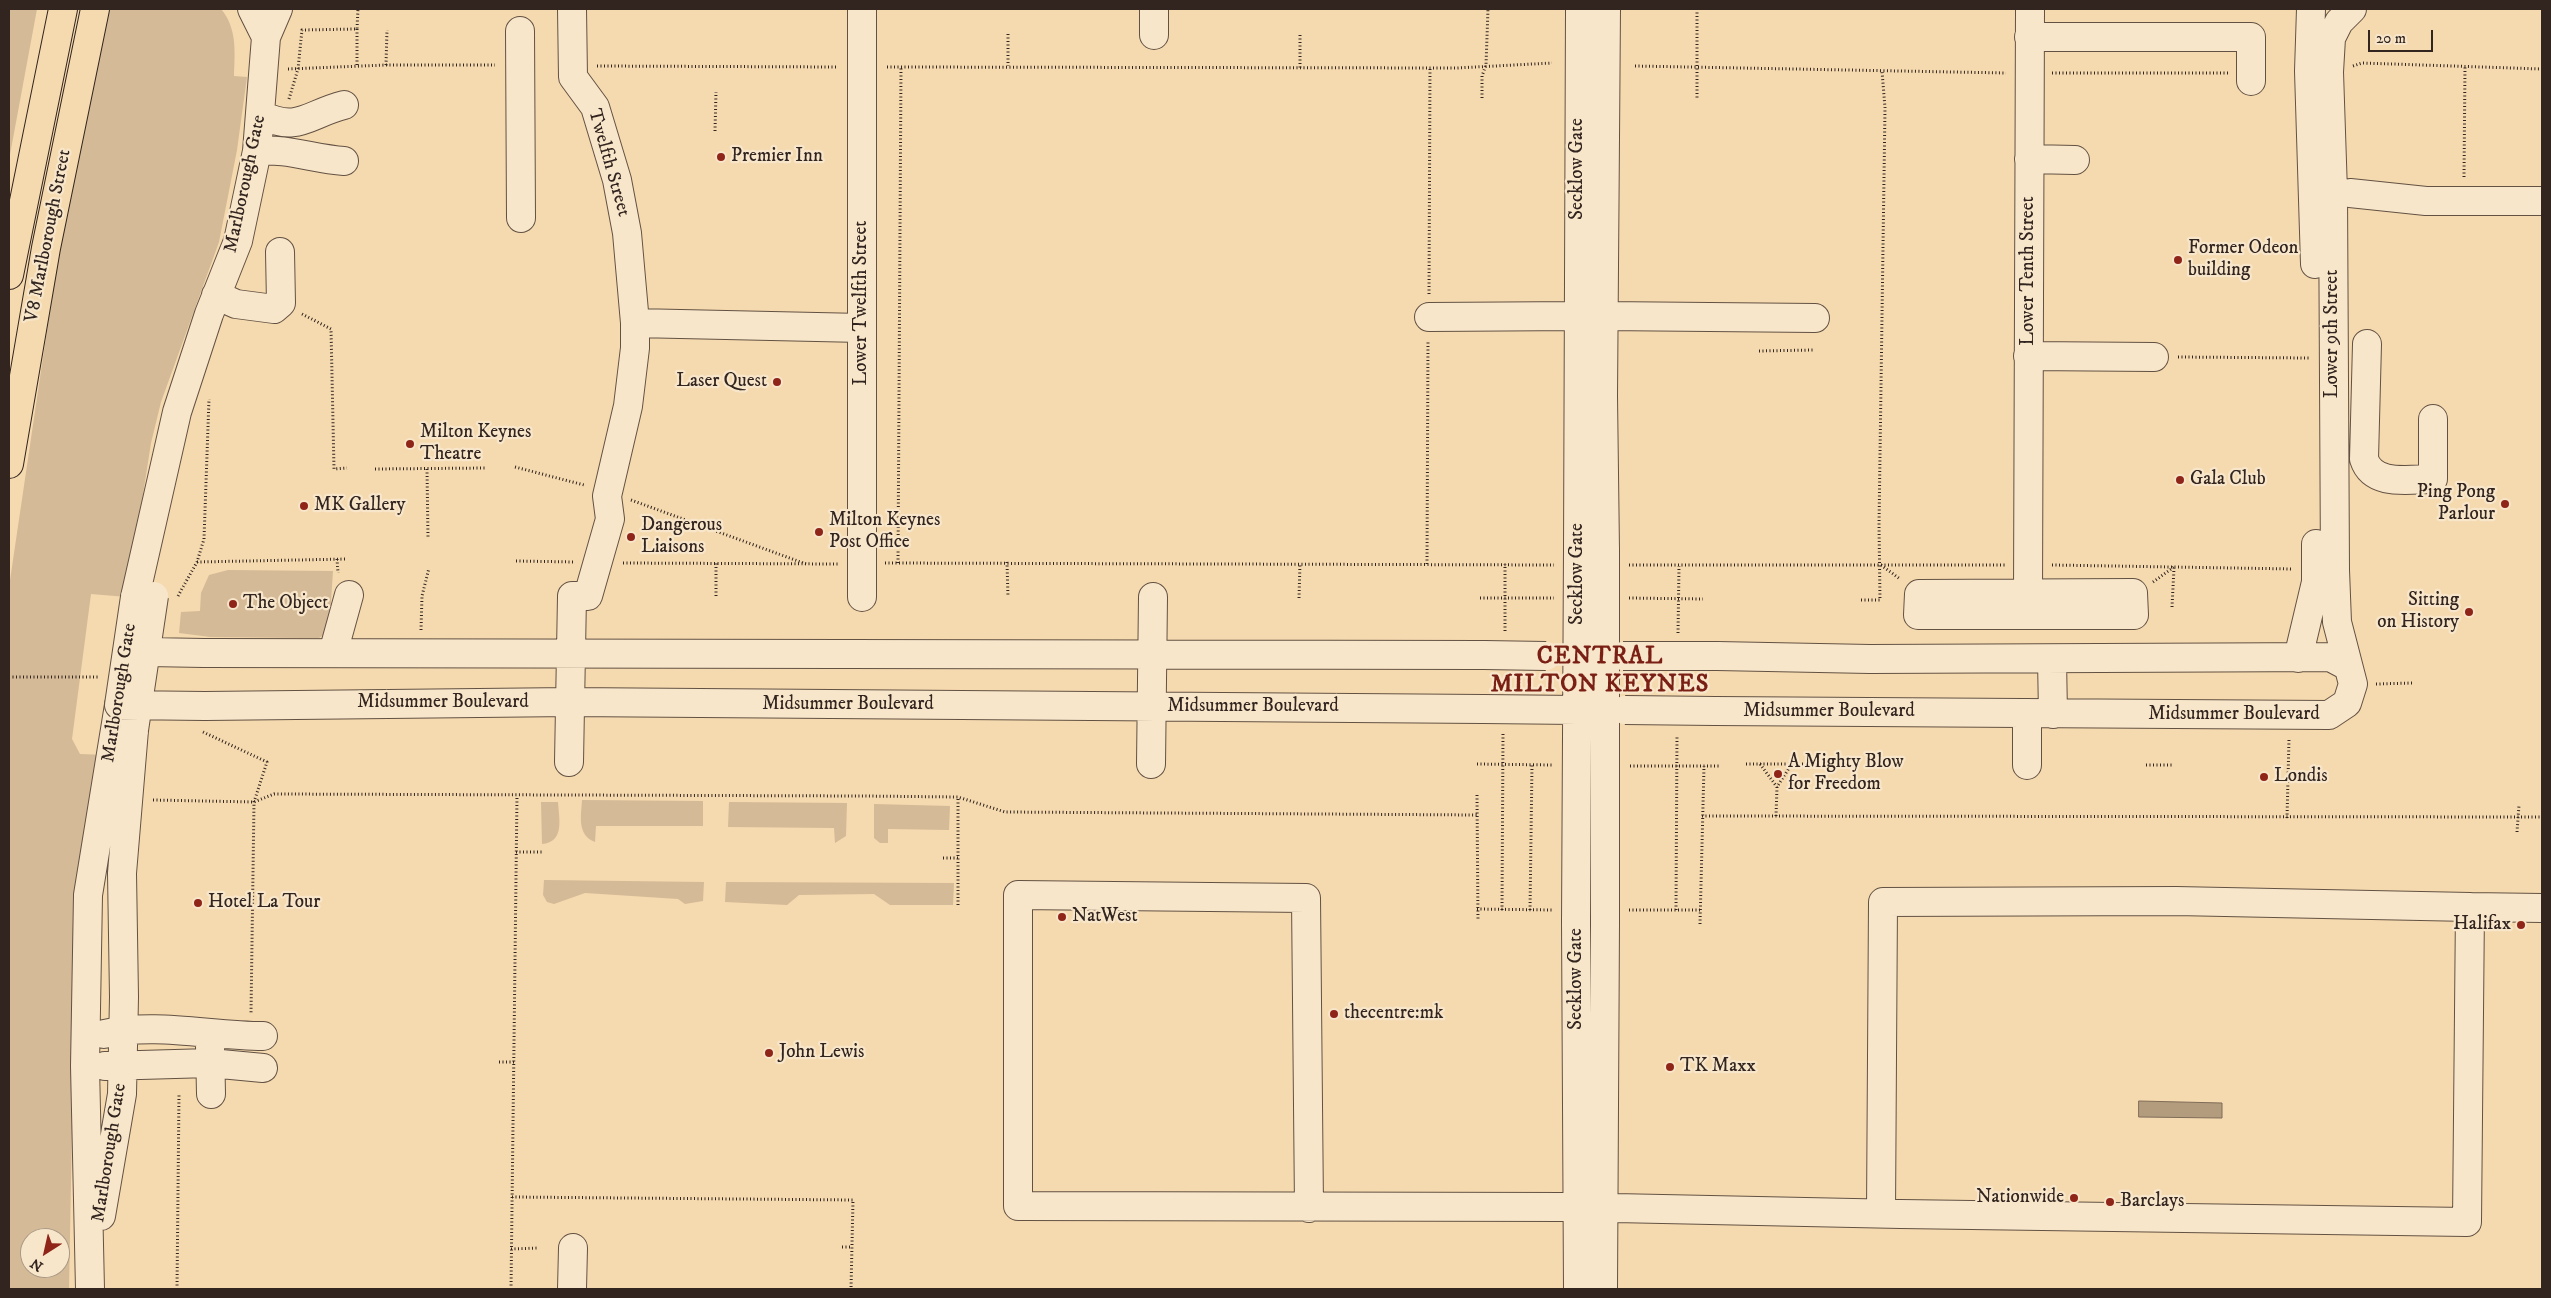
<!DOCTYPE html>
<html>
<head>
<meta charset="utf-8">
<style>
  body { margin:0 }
  #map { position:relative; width:2551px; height:1298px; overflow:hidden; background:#f5d9af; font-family:"IM FELL DW Pica",serif }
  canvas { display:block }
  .frame { position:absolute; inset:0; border:10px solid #32251f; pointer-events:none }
  .north { position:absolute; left:20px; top:1228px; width:50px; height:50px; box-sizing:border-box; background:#f8e6cb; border:1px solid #a99986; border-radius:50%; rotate:215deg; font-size:14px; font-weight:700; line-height:20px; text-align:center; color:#32251f }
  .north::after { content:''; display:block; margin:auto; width:18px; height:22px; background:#8f2418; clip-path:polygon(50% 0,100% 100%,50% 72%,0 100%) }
  .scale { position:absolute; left:2368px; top:30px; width:65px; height:22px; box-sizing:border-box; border:2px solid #32251f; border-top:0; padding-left:6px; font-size:15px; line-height:18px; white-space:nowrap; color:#32251f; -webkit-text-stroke:4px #f8e6cb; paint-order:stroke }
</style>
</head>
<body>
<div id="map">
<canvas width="2551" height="1298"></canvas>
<div class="frame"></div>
<div class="north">N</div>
<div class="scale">20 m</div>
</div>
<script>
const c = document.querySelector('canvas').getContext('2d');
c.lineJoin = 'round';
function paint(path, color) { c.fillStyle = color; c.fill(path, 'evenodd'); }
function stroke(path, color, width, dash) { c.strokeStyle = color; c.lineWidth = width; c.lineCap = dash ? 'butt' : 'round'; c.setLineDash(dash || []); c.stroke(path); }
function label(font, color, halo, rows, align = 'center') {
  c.font = font + ' "IM FELL DW Pica",serif'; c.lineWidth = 4.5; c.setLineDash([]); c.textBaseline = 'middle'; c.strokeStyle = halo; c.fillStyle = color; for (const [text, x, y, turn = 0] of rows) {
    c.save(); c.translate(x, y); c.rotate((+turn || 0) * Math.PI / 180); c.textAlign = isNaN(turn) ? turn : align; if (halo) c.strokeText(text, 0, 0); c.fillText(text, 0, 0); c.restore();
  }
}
paint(new Path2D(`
  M 9,9 L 37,9 L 9,160 Z
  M 110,9 L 221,9 C 237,28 235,51 234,76 L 247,77 L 237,150 L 219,242 L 161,402 L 151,443 L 127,597 L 91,594 L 72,739 L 80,754 L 105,755 L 76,912 L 69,1289 L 9,1289 L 9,587 L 58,256 ZM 30,1238 L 60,1238 L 60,1268 L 30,1268 Z
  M 228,570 L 333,571 L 329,632 L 319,638 L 301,638 L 210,637 L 179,633 L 181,612 L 200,611 L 201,593 L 209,575 Z
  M 582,800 L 703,801 L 703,826 L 596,826 L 595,842 C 577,835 581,817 582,800 Z
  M 541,802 L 558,802 C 559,819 565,842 542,844 Z
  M 729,802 L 847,803 L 846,836 L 835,843 L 834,828 L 728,827 Z
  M 874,804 L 950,806 L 949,830 L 888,829 L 888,843 L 880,843 L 874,838 Z
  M 544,880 L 704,882 L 703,901 L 685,904 L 678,899 L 585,893 L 554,904 L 547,902 L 543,895 Z
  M 726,882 L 954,883 L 953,905 L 890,905 L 874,894 L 799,895 L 787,905 L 725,902 Z`), '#d4ba97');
const water = new Path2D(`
  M 2139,1101 L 2222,1103 L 2222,1118 L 2139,1117 Z`);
paint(water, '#b39c7e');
stroke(water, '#7f6c58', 1);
const minor = new Path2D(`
  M 252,9 L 266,37
  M 862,9 L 862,597
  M 2311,9 L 2309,71 L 2315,264
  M 520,31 L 521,218
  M 1154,35 L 1154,9
  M 2029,37 L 2251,37 L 2251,81
  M 261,115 C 299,133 308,114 344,105
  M 257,151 C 286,148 314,159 344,161
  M 2029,159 L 2075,160
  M 2350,193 L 2426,201 L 2542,201
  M 216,295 L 236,304 L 274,309 L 281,303 L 280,252
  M 1604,316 L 1815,318
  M 1429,317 L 1578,316
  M 635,323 L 862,328
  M 2367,344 L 2364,459 C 2373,487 2409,479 2433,479 L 2433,419
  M 2028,356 L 2154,357
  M 1578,550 L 1580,9
  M 1605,551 L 1603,396 L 1606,9
  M 2133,593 L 2134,615 L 1918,615 L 1919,594 Z
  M 2028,594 L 2030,9
  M 135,597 L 177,412 L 209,314 L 238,241 L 257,151 L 266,37 L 278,9
  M 204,653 L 1484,655
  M 333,653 L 349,595
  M 1717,656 L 1870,659 L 2330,657 L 2347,666
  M 2298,658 L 2316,582 L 2316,544
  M 2052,659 L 2053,714
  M 205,706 L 570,702 L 1483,709
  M 1715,711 L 2329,715 L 2347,703 L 2353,684 L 2337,622 L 2335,570 L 2333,192 L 2329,72 L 2331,38 L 2339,22 L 2352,9
  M 569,762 L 572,596 L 588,596 L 610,519 L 607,496 L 628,406 L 635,348 L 635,323 L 627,233 L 617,180 L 595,107 L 573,77 L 572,9
  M 1151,764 L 1153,597
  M 2027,765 L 2027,713
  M 2470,907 L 2542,908
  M 1576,922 L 1578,1289
  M 104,1034 C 154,1022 211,1036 263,1036
  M 210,1046 L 211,1094
  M 105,1066 L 210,1063 L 263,1068
  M 1309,1208 L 1306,898 L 1018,895 L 1018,1206 L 1567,1207 L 1901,1214 L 2467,1222 L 2470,907 L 2176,901 L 1883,902 L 1881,1213
  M 101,1216 L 122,1094 L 124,997 L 122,873 L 134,730
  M 90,1289 L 85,1066 L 88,895 L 119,705
  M 572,1289 L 573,1248
  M 1603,1289 L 1605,923`);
const major = new Path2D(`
  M 9,275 L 63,9
  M 9,464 L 46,248 L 95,9`);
stroke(minor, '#635243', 30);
stroke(major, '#32251f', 30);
stroke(new Path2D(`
  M 1697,9 L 1697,98
  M 357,29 L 357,65
  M 1008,34 L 1008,66
  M 1300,35 L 1300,68
  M 386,65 L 495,65
  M 597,66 L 838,67
  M 1635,66 L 2006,73
  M 2353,66 L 2362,63 L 2542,69
  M 887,67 L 1457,68 L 1552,63
  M 288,69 L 386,65 L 387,30
  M 2052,73 L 2229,73
  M 1482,98 L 1482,76 L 1486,65 L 1488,9
  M 289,99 L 298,69 L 302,30 L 357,29 L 358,9
  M 715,131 L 716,92
  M 2464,177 L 2465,66
  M 1429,294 L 1430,68
  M 302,314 L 331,329 L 334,469 L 347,468
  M 1759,351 L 1814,350
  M 2178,357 L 2309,358
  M 515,467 L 584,485
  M 375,469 L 487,468
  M 427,469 L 428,538
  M 631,500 L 806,564
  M 337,559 L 338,573
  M 516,561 L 574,562
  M 197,562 L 347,559
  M 1007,562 L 1008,597
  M 623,563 L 839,564
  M 885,563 L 1554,565
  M 898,563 L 901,67
  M 1427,564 L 1428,340
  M 1629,565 L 2006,565
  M 1881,565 L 1900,579
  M 2052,565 L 2293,569
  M 2153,582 L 2174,567
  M 178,596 L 197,562 L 204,539 L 209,399
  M 716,596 L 716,563
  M 1299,598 L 1300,563
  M 1480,598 L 1554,598
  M 1629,598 L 1703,599
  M 1861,600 L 1880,600 L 1879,525 L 1885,108 L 1882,71
  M 2172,607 L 2174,568
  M 421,630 L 422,596 L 429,568
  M 1505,631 L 1505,564
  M 1678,633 L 1679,566
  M 9,677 L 98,677
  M 2376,684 L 2413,683
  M 203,732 L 267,762 L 254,802 L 251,1013
  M 1477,764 L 1553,765
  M 1746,764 L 1812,764
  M 1760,764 L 1777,787
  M 2146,765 L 2172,765
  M 1630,766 L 1719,766
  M 1477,795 L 1478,921
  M 153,800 L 254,802 L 274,794 L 862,796 L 958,797 L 1005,812 L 1477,815
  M 1702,816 L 2542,817
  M 1776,816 L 1777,787 L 1791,765
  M 2287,818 L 2289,739
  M 2517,832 L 2519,805
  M 516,852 L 542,852
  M 943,858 L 958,858
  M 958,905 L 958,797
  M 1477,909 L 1553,910
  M 1502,910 L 1503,733
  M 1530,910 L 1532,764
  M 1629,910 L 1701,910
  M 1676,910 L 1677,735
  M 1700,924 L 1704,766
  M 499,1062 L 514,1062
  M 512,1197 L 853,1200 L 851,1289
  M 842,1247 L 852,1247
  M 511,1249 L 539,1248
  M 177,1289 L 179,1094
  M 511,1289 L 517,796`), '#32251f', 3, [1, 2.5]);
stroke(minor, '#f8e6cb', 28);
stroke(major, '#f5d9af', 28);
const minorBridge = new Path2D(`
  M 135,597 L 119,705 L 205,706
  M 148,652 L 204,653
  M 1484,655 L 1546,656
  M 1623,656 L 1717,656
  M 1483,709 L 1577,710
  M 1625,710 L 1715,711
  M 134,730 L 154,596
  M 1576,922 L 1578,550
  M 1605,923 L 1605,551`);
stroke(minorBridge, '#635243', 30, []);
stroke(minorBridge, '#f8e6cb', 28);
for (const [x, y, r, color] of [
  [721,157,5,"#8f2418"],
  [2178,260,5,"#8f2418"],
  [777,382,5,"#8f2418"],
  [410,444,5,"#8f2418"],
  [2180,480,5,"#8f2418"],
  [2505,504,5,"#8f2418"],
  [304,506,5,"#8f2418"],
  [819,532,5,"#8f2418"],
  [631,537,5,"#8f2418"],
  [233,604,5,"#8f2418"],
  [2469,612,5,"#8f2418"],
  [1778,774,5,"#8f2418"],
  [2264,777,5,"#8f2418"],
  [198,903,5,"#8f2418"],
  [1062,917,5,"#8f2418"],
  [2521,925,5,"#8f2418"],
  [1334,1014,5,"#8f2418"],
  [769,1053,5,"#8f2418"],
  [1670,1067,5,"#8f2418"],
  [2074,1198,5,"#8f2418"],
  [2110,1202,5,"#8f2418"]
]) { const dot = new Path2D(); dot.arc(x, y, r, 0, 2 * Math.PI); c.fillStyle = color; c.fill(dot); stroke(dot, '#f8e6cb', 2); }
label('19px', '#32251f', '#f8e6cb', [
  ["Premier Inn",731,157],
  ["Former Odeon",2188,249],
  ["building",2188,271],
  ["Laser Quest",767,382,"right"],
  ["Milton Keynes",420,433],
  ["Theatre",420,455],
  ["Gala Club",2190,480],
  ["Ping Pong",2495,493,"right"],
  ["Parlour",2495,515,"right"],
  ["MK Gallery",314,506],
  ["Milton Keynes",829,521],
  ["Post Office",829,543],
  ["Dangerous",641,526],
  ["Liaisons",641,548],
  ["Sitting",2459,601,"right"],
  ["on History",2459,623,"right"],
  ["The Object",243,604],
  ["A Mighty Blow",1788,763],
  ["for Freedom",1788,785],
  ["Londis",2274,777],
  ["Hotel La Tour",208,903],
  ["NatWest",1072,917],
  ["Halifax",2511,925,"right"],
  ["thecentre:mk",1344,1014],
  ["John Lewis",779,1053],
  ["TK Maxx",1680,1067],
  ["Nationwide",2064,1198,"right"],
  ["Barclays",2120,1202]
], 'left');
label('19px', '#32251f', '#f8e6cb', [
  ["Twelfth Street",608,163,74],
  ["Secklow Gate",1578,169,-90],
  ["Marlborough Gate",246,184,-78],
  ["V8 Marlborough Street",49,236,-79],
  ["Lower Tenth Street",2029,271,-90],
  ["Lower Twelfth Street",862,303,-90],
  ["Lower 9th Street",2333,334,-90],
  ["Secklow Gate",1578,574,-90],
  ["Marlborough Gate",120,693,-81],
  ["Midsummer Boulevard",443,703],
  ["Midsummer Boulevard",848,705],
  ["Midsummer Boulevard",1253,707],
  ["Midsummer Boulevard",1829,712],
  ["Midsummer Boulevard",2234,715],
  ["Secklow Gate",1577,979,-90],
  ["Marlborough Gate",110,1153,-81]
]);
c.letterSpacing = '1px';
label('bold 24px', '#7a1f14', '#f8e6cb', [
  ["CENTRAL",1600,658],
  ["MILTON KEYNES",1600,686]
]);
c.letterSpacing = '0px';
</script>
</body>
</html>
